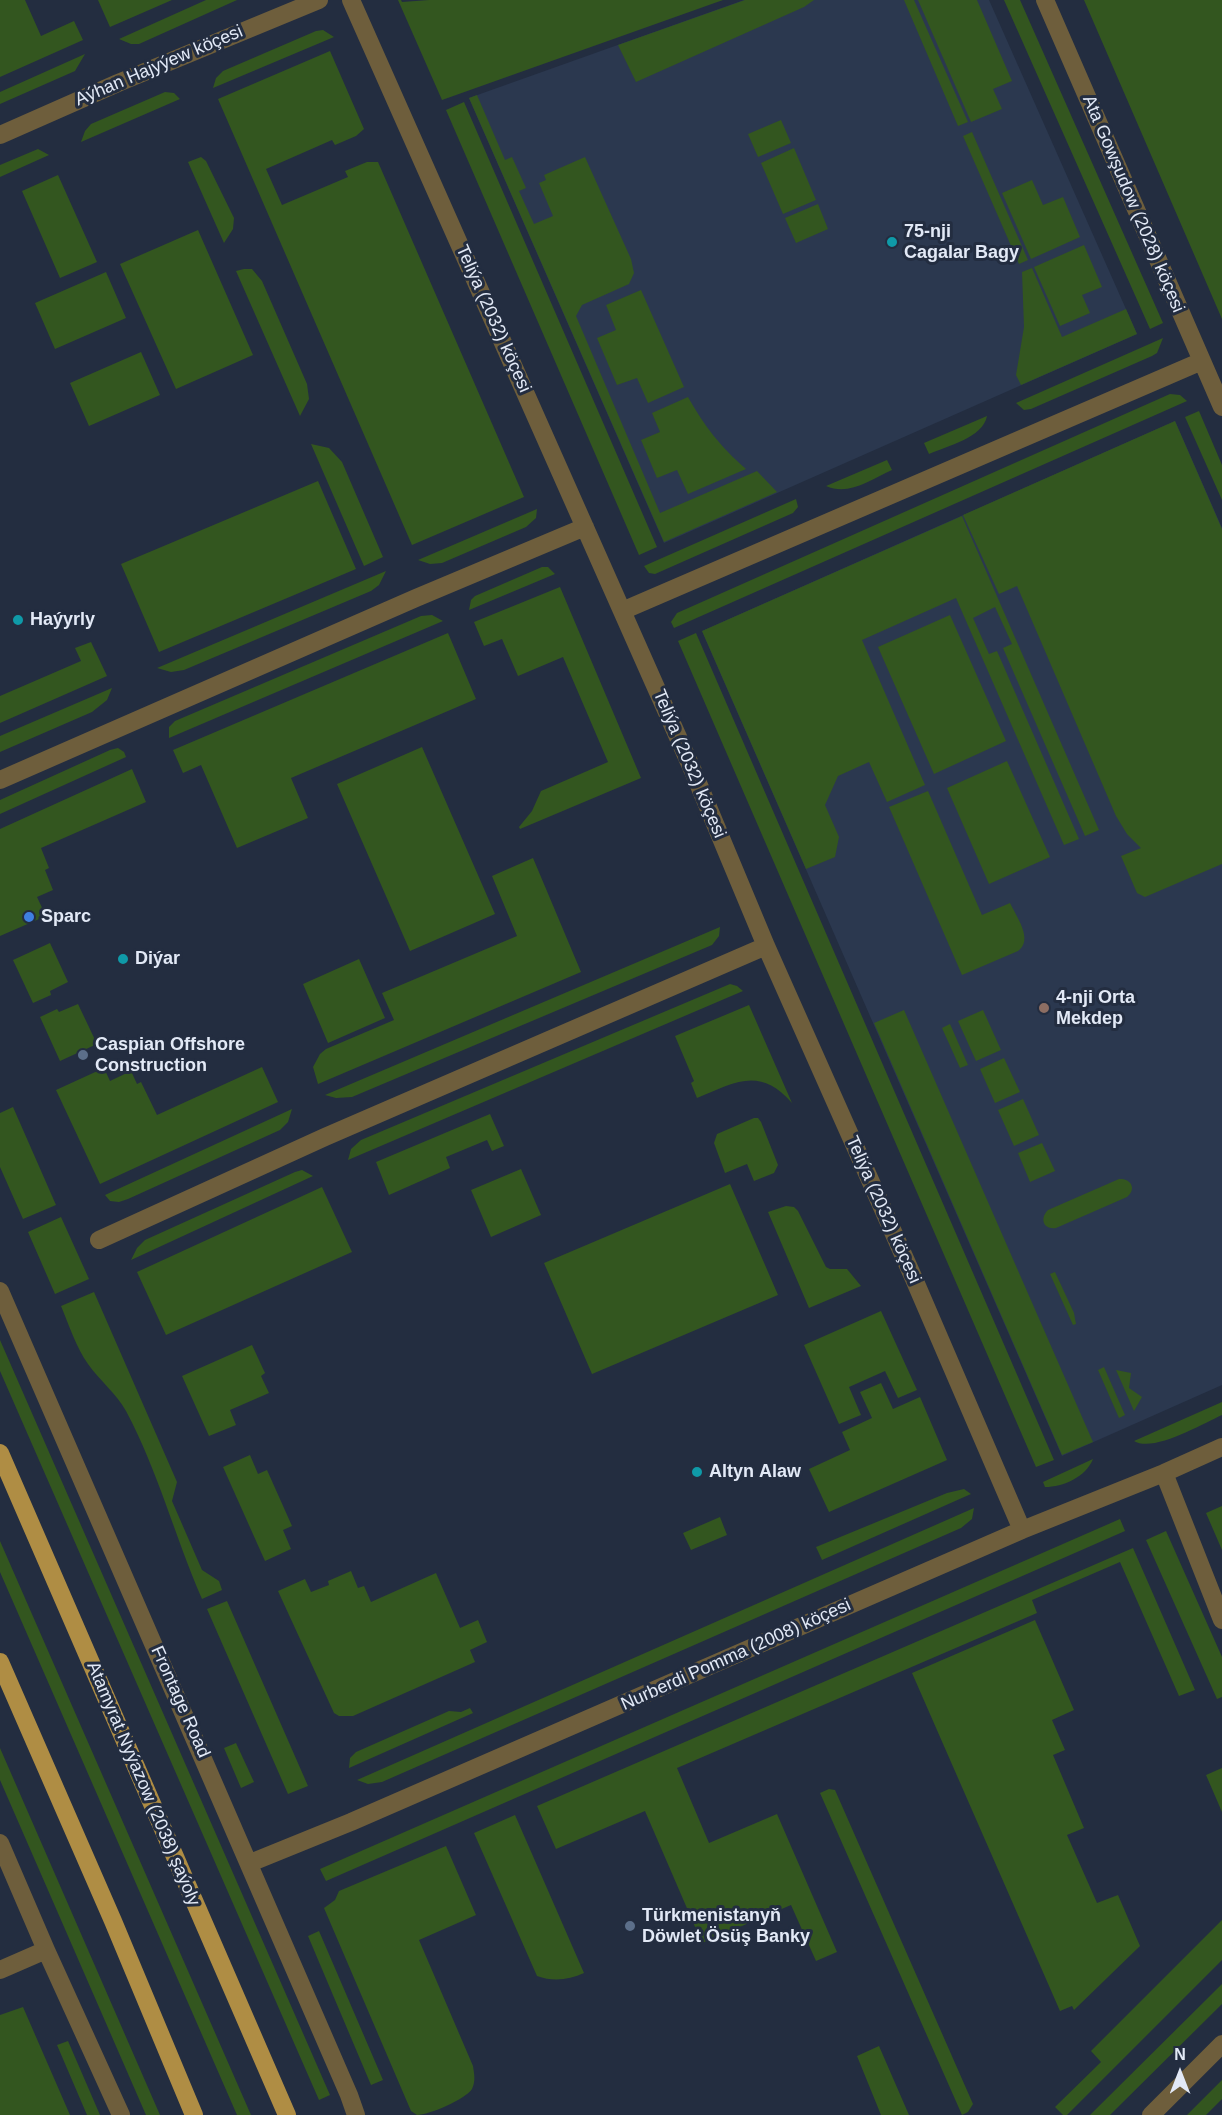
<!DOCTYPE html>
<html>
<head>
<meta charset="utf-8">
<style>
  body { margin:0 }
  #map { position:relative; width:1222px; height:2115px; overflow:hidden; background:#232d40; font-family:Helvetica,sans-serif }
  canvas { display:block }
  .north { position:absolute; left:1150px; top:2043px; width:60px; height:60px; -webkit-text-stroke:4px #232d40; paint-order:stroke; rotate:0deg; font-size:16px; font-weight:700; line-height:24px; text-align:center; color:#e2e9f6 }
  .north::after { content:''; display:block; margin:auto; width:21px; height:27px; background:#e2e9f6; clip-path:polygon(50% 0,100% 100%,50% 72%,0 100%) }
</style>
</head>
<body>
<div id="map">
<canvas width="1222" height="2115"></canvas>
<div class="north">N</div>
</div>
<script>
const c = document.querySelector('canvas').getContext('2d');
c.lineJoin = 'round';
function paint(path, color) { c.fillStyle = color; c.fill(path, 'evenodd'); }
function stroke(path, color, width, dash) { c.strokeStyle = color; c.lineWidth = width; c.lineCap = dash ? 'butt' : 'round'; c.setLineDash(dash || []); c.stroke(path); }
function label(font, color, halo, rows, align = 'center') {
  c.font = font + ' Helvetica,sans-serif'; c.lineWidth = 6; c.setLineDash([]); c.textBaseline = 'middle'; c.strokeStyle = halo; c.fillStyle = color; for (const [text, x, y, turn = 0] of rows) {
    c.save(); c.translate(x, y); c.rotate((+turn || 0) * Math.PI / 180); c.textAlign = isNaN(turn) ? turn : align; if (halo) c.strokeText(text, 0, 0); c.fillText(text, 0, 0); c.restore();
  }
}
paint(new Path2D(`
  M 744,0 L 989,0 L 1137,334 L 664,543 L 469,98 Z
  M 1175,421 L 1222,528 L 1222,1385 L 1062,1456 L 702,631 Z`), '#2b384f');
paint(new Path2D(`
  M 0,0 L 25,0 L 41,36 L 74,21 L 83,40 L 0,77 Z
  M 98,0 L 172,0 L 110,27 Z
  M 206,0 L 237,0 L 139,44 L 131,44 L 119,39 Z
  M 398,0 L 401,0 L 402,2 L 429,0 L 723,0 L 442,100 Z
  M 745,0 L 814,0 L 804,7 L 636,82 L 618,45 Z
  M 904,0 L 914,0 L 968,122 L 958,126 Z
  M 918,0 L 977,0 L 1012,81 L 993,89 L 1002,109 L 971,122 Z
  M 1004,0 L 1020,0 L 1163,323 L 1150,329 Z
  M 1084,0 L 1222,0 L 1222,319 Z
  M 323,30 L 334,37 L 213,88 L 216,78 L 223,71 L 316,31 Z
  M 330,51 L 364,129 L 356,136 L 335,145 L 332,140 L 266,169 L 282,205 L 348,177 L 345,171 L 367,162 L 378,162 L 524,497 L 412,545 L 218,99 Z
  M 85,54 L 75,71 L 0,104 L 0,92 Z
  M 165,92 L 174,93 L 180,99 L 81,142 L 85,131 L 91,124 Z
  M 477,95 L 505,160 L 512,157 L 526,188 L 519,191 L 534,224 L 553,216 L 539,183 L 546,180 L 544,175 L 585,157 L 631,259 L 634,273 L 629,284 L 582,305 L 576,316 L 660,513 L 757,471 L 777,492 L 664,542 L 469,98 Z
  M 464,102 L 657,547 L 639,555 L 446,110 Z
  M 781,120 L 791,143 L 758,157 L 748,134 Z
  M 972,132 L 1028,260 L 1019,264 L 963,136 Z
  M 794,148 L 816,200 L 783,214 L 761,163 Z
  M 38,149 L 49,155 L 0,177 L 0,165 Z
  M 201,157 L 206,161 L 234,218 L 233,229 L 224,243 L 188,162 Z
  M 58,175 L 97,262 L 60,278 L 22,191 Z
  M 1032,180 L 1043,205 L 1063,197 L 1080,237 L 1031,259 L 1002,193 Z
  M 818,204 L 828,229 L 796,243 L 785,218 Z
  M 198,230 L 253,355 L 176,389 L 120,264 Z
  M 1084,245 L 1102,287 L 1082,295 L 1090,313 L 1060,326 L 1034,267 Z
  M 1032,268 L 1062,337 L 1126,309 L 1137,334 L 1021,385 L 1016,375 L 1024,327 L 1022,272 Z
  M 244,269 L 252,269 L 262,281 L 307,384 L 309,399 L 300,416 L 236,271 Z
  M 106,272 L 126,318 L 55,349 L 35,303 Z
  M 641,290 L 684,387 L 648,403 L 637,378 L 617,385 L 597,338 L 616,330 L 606,305 Z
  M 1163,338 L 1157,353 L 1152,356 L 1031,409 L 1024,410 L 1016,403 Z
  M 141,352 L 160,395 L 89,426 L 70,383 Z
  M 1170,394 L 1180,395 L 1187,401 L 674,628 L 671,622 L 677,613 Z
  M 688,397 C 705,427 720,446 746,469 L 688,494 L 677,470 L 657,478 L 641,440 L 660,432 L 652,413 Z
  M 1199,411 L 1222,465 L 1222,500 L 1185,417 Z
  M 987,416 C 983,438 947,446 929,454 L 924,443 Z
  M 1175,421 L 1222,529 L 1222,864 L 1145,897 L 1137,893 L 1121,856 L 1141,848 L 1127,834 L 1116,816 L 1017,586 L 999,594 L 963,515 Z
  M 311,444 L 329,448 L 342,462 L 383,557 L 364,566 Z
  M 887,460 L 892,470 C 870,480 849,496 826,486 Z
  M 318,481 L 356,569 L 159,652 L 121,564 Z
  M 796,499 L 798,507 L 793,513 L 655,574 L 649,573 L 644,566 Z
  M 537,509 L 536,518 L 526,527 L 442,563 L 430,564 L 418,560 Z
  M 962,516 L 1099,830 L 1085,836 L 1003,648 L 1012,644 L 995,607 L 973,618 L 989,654 L 997,651 L 1079,839 L 1064,845 L 956,598 L 862,640 L 925,785 L 887,802 L 869,762 L 838,776 L 825,805 L 839,837 L 835,857 L 806,869 L 702,631 Z
  M 542,567 L 548,567 L 555,574 L 469,610 L 471,600 L 475,596 Z
  M 386,571 L 379,585 L 371,591 L 184,670 L 171,672 L 157,668 Z
  M 560,587 L 641,778 L 520,829 L 519,827 L 532,811 L 541,791 L 608,762 L 563,657 L 518,676 L 502,639 L 484,646 L 474,622 Z
  M 432,615 L 443,621 L 169,738 L 169,727 L 175,721 L 421,616 Z
  M 950,615 L 1006,741 L 934,774 L 878,647 Z
  M 448,633 L 476,699 L 291,778 L 308,818 L 237,848 L 201,765 L 183,773 L 173,750 Z
  M 696,633 L 1054,1460 L 1036,1467 L 678,641 Z
  M 91,642 L 107,676 L 0,723 L 0,696 L 81,661 L 75,648 Z
  M 112,688 L 107,700 L 92,712 L 0,752 L 0,736 Z
  M 422,747 L 495,914 L 410,951 L 337,784 Z
  M 118,748 L 124,752 L 126,757 L 0,814 L 0,800 L 110,750 Z
  M 1007,761 L 1050,857 L 989,884 L 947,788 Z
  M 132,769 L 146,802 L 41,848 L 49,868 L 45,870 L 53,890 L 37,897 L 46,916 L 0,936 L 0,829 Z
  M 928,791 L 982,915 L 1010,903 C 1016,916 1034,940 1018,951 L 962,975 L 889,807 Z
  M 533,858 L 581,972 L 318,1084 L 313,1067 L 320,1054 L 326,1049 L 394,1020 L 382,993 L 517,936 L 492,876 Z
  M 720,927 L 719,936 L 712,945 L 352,1097 L 336,1098 L 325,1095 Z
  M 50,943 L 68,982 L 50,991 L 51,995 L 33,1003 L 13,960 Z
  M 359,959 L 385,1018 L 328,1043 L 303,984 Z
  M 730,984 L 737,986 L 743,991 L 348,1160 L 351,1149 L 361,1140 Z
  M 78,1004 L 97,1044 L 60,1061 L 40,1017 L 57,1009 L 59,1012 Z
  M 749,1005 L 792,1103 C 760,1066 735,1082 697,1098 L 691,1083 L 694,1081 L 675,1036 Z
  M 904,1010 L 1093,1442 L 1062,1455 L 874,1023 Z
  M 983,1010 L 1001,1050 L 976,1061 L 958,1021 Z
  M 950,1024 L 968,1065 L 960,1068 L 942,1028 Z
  M 1004,1058 L 1020,1092 L 995,1103 L 980,1069 Z
  M 262,1067 L 278,1102 L 100,1184 L 56,1090 L 104,1068 L 110,1081 L 131,1071 L 137,1084 L 141,1082 L 157,1115 Z
  M 1023,1099 L 1039,1135 L 1014,1146 L 998,1110 Z
  M 13,1107 L 56,1205 L 23,1219 L 0,1167 L 0,1113 Z
  M 292,1109 L 288,1122 L 280,1130 L 128,1199 L 119,1202 L 110,1201 L 105,1195 Z
  M 490,1114 L 504,1146 L 492,1151 L 487,1140 L 446,1157 L 450,1168 L 389,1195 L 376,1162 Z
  M 754,1118 L 758,1118 L 761,1122 L 778,1165 L 774,1173 L 754,1181 L 747,1164 L 725,1173 L 714,1143 L 717,1134 Z
  M 1042,1143 L 1055,1171 L 1030,1182 L 1018,1153 Z
  M 521,1169 L 541,1215 L 491,1237 L 471,1190 Z
  M 302,1170 L 313,1176 L 131,1260 L 137,1248 L 145,1240 L 295,1172 Z
  M 1119,1179 C 1131,1178 1137,1189 1127,1197 L 1056,1228 C 1044,1230 1039,1219 1048,1210 Z
  M 730,1184 L 778,1295 L 592,1374 L 544,1263 Z
  M 322,1187 L 352,1252 L 166,1335 L 137,1272 Z
  M 786,1206 L 794,1207 L 798,1211 L 826,1267 L 830,1269 L 847,1269 L 861,1286 L 809,1308 L 768,1212 Z
  M 61,1217 L 89,1279 L 55,1294 L 28,1232 Z
  M 1055,1272 L 1074,1313 L 1076,1324 L 1073,1325 L 1050,1274 Z
  M 94,1292 L 177,1482 L 172,1501 L 202,1570 L 219,1581 L 222,1590 L 202,1599 C 175,1537 158,1471 126,1411 C 116,1393 100,1381 88,1364 C 76,1347 69,1325 61,1306 Z
  M 881,1311 L 917,1390 L 898,1398 L 885,1371 L 849,1387 L 861,1415 L 839,1424 L 804,1345 Z
  M 0,1340 L 330,2095 L 319,2100 L 0,1371 Z
  M 252,1345 L 265,1373 L 261,1376 L 269,1393 L 230,1410 L 236,1425 L 209,1436 L 182,1376 Z
  M 1104,1367 L 1125,1415 L 1119,1418 L 1098,1370 Z
  M 1116,1370 L 1131,1373 L 1129,1388 L 1142,1397 L 1134,1411 Z
  M 881,1383 L 893,1409 L 920,1397 L 947,1460 L 829,1512 L 809,1469 L 850,1450 L 842,1432 L 872,1418 L 860,1392 Z
  M 1222,1402 L 1222,1415 C 1202,1424 1153,1453 1134,1441 Z
  M 250,1455 L 258,1474 L 267,1470 L 292,1526 L 283,1530 L 291,1549 L 265,1561 L 223,1467 Z
  M 1093,1459 C 1086,1477 1063,1487 1045,1487 L 1043,1482 Z
  M 964,1489 L 971,1494 L 822,1560 L 816,1547 L 947,1493 Z
  M 1222,1506 L 1222,1550 L 1206,1513 Z
  M 974,1508 L 972,1519 L 961,1528 L 382,1782 L 368,1784 L 357,1780 Z
  M 720,1517 L 727,1535 L 691,1550 L 683,1533 Z
  M 1120,1519 L 1125,1531 L 326,1881 L 320,1869 Z
  M 1166,1531 L 1222,1657 L 1222,1697 L 1217,1699 L 1146,1540 Z
  M 0,1541 L 251,2115 L 237,2115 L 0,1572 Z
  M 1133,1548 L 1195,1690 L 1179,1696 L 1120,1562 L 1032,1600 L 1037,1613 L 677,1768 L 709,1843 L 777,1814 L 837,1952 L 816,1961 L 791,1905 L 702,1943 L 645,1811 L 556,1849 L 537,1806 Z
  M 351,1571 L 358,1588 L 364,1586 L 371,1602 L 436,1573 L 460,1628 L 478,1620 L 487,1642 L 470,1650 L 475,1662 L 353,1716 L 339,1716 L 334,1713 L 278,1591 L 305,1579 L 311,1592 L 329,1585 L 328,1581 Z
  M 227,1601 L 308,1786 L 288,1794 L 207,1609 Z
  M 1035,1620 L 1074,1710 L 1052,1720 L 1065,1750 L 1053,1755 L 1084,1828 L 1067,1835 L 1097,1903 L 1118,1895 L 1140,1946 L 1074,2010 L 1072,2006 L 1060,2011 L 912,1673 Z
  M 470,1708 L 473,1713 L 349,1768 L 350,1758 L 356,1752 L 449,1711 L 461,1712 Z
  M 236,1743 L 254,1782 L 241,1788 L 224,1748 Z
  M 0,1748 L 160,2115 L 146,2115 L 0,1780 Z
  M 1222,1768 L 1222,1812 L 1206,1775 Z
  M 829,1789 L 835,1790 L 973,2104 L 968,2112 L 962,2115 L 820,1793 Z
  M 515,1815 L 584,1973 C 569,1980 553,1982 537,1976 L 474,1833 Z
  M 446,1846 L 476,1915 L 419,1940 L 473,2066 C 474,2073 476,2081 472,2089 C 466,2099 429,2115 417,2115 L 411,2111 L 324,1908 L 335,1900 L 339,1891 Z
  M 1222,1920 L 1222,1960 L 1067,2115 L 1063,2115 L 1055,2107 L 1101,2062 L 1091,2051 Z
  M 319,1931 L 383,2080 L 371,2085 L 308,1936 Z
  M 1222,1984 L 1222,2004 L 1110,2115 L 1090,2115 Z
  M 23,2007 L 70,2115 L 0,2115 L 0,2015 Z
  M 68,2041 L 100,2115 L 87,2115 L 57,2045 Z
  M 879,2046 L 909,2115 L 881,2115 L 857,2056 Z
  M 1222,2080 L 1222,2099 L 1206,2115 L 1187,2115 Z`), '#33561f');
stroke(new Path2D(`
  M 351,0 L 693,771 L 766,946 L 914,1279 L 1022,1530
  M 1045,0 L 1222,407
  M 0,135 L 118,83 L 319,0
  M 622,611 L 1202,361
  M 0,780 L 416,598 L 585,527
  M 99,1240 L 325,1137 L 766,946
  M 0,1291 L 349,2095 L 356,2115
  M 1164,1473 L 1222,1620
  M 0,1843 L 46,1950 L 121,2115
  M 250,1863 L 351,1822 L 1022,1530 L 1164,1473 L 1222,1447
  M 0,1970 L 46,1950
  M 1151,2115 L 1222,2044`), '#6e5e3c', 18);
stroke(new Path2D(`
  M 0,1453 L 287,2115
  M 0,1662 L 113,1921 L 194,2115`), '#af8d44', 18);
for (const [x, y, r, color] of [
  [892,242,6,"#0f9aa8"],
  [18,620,6,"#0f9aa8"],
  [29,917,6,"#3f7fe0"],
  [123,959,6,"#0f9aa8"],
  [1044,1008,6,"#8d6e63"],
  [83,1055,6,"#5c6f8a"],
  [697,1472,6,"#0f9aa8"],
  [630,1926,6,"#5c6f8a"]
]) { const dot = new Path2D(); dot.arc(x, y, r, 0, 2 * Math.PI); c.fillStyle = color; c.fill(dot); stroke(dot, '#232d40', 2); }
label('18px', '#e2e9f6', '#232d40', [
  ["Aýhan Hajyýew köçesi",159,66,-23],
  ["Ata Gowşudow (2028) köçesi",1133,204,67],
  ["Teliýa (2032) köçesi",493,319,66],
  ["Teliýa (2032) köçesi",689,764,67],
  ["Teliýa (2032) köçesi",883,1210,66],
  ["Nurberdi Pomma (2008) köçesi",736,1655,-24],
  ["Frontage Road",180,1702,66],
  ["Atamyrat Nyýazow (2038) şaýoly",143,1784,67]
]);
label('bold 18px', '#e2e9f6', '#232d40', [
  ["75-nji",904,232],
  ["Cagalar Bagy",904,253],
  ["Haýyrly",30,620],
  ["Sparc",41,917],
  ["Diýar",135,959],
  ["4-nji Orta",1056,998],
  ["Mekdep",1056,1019],
  ["Caspian Offshore",95,1045],
  ["Construction",95,1066],
  ["Altyn Alaw",709,1472],
  ["Türkmenistanyň",642,1916],
  ["Döwlet Ösüş Banky",642,1937]
], 'left');
</script>
</body>
</html>
